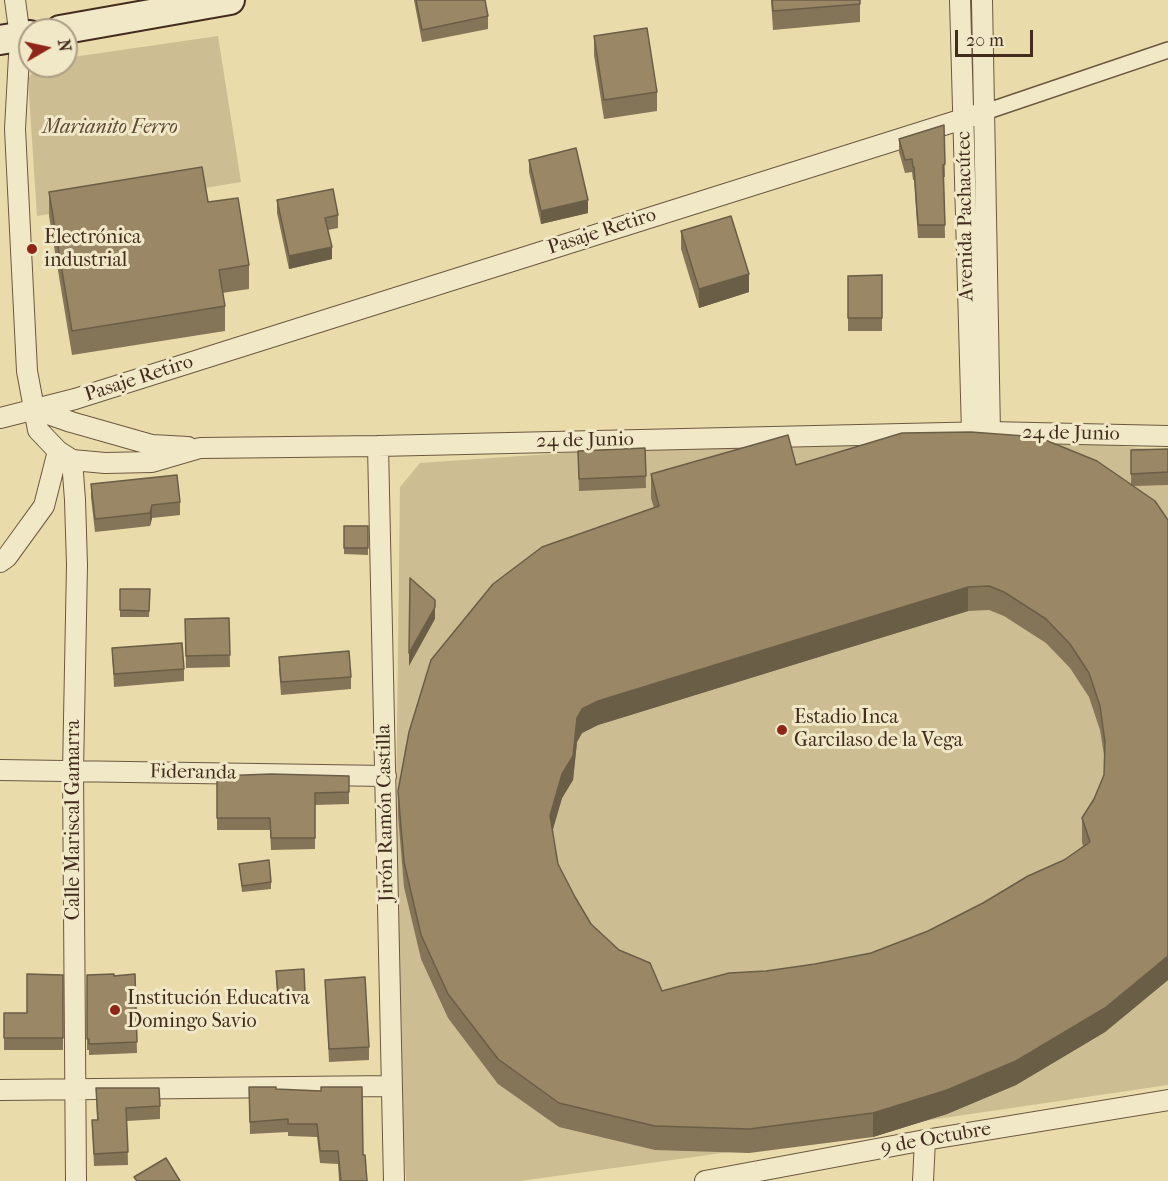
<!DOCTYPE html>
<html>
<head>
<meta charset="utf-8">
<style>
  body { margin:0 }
  #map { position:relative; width:1168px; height:1181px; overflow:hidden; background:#e9dbaa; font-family:"IM FELL French Canon",serif }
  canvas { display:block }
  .north { position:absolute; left:18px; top:18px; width:60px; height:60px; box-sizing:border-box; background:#f1e8c8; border:2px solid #ab9d84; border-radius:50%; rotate:81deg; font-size:16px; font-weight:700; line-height:24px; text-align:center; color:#432c1d }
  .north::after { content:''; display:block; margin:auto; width:21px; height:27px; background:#8f2418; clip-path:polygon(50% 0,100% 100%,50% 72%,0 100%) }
  .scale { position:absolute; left:955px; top:30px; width:78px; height:27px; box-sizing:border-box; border:3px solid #432c1d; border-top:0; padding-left:8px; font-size:18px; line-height:21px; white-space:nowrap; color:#432c1d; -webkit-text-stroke:4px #f1e8c8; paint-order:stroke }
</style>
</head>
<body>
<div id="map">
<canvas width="1168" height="1181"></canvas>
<div class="north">N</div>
<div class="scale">20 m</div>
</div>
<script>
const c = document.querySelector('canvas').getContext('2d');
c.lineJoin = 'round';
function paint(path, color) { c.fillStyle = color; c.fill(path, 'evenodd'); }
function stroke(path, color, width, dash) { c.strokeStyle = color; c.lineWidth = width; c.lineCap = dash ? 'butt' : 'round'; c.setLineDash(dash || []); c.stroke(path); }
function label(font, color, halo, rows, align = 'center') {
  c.font = font + ' "IM FELL French Canon",serif'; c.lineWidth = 6; c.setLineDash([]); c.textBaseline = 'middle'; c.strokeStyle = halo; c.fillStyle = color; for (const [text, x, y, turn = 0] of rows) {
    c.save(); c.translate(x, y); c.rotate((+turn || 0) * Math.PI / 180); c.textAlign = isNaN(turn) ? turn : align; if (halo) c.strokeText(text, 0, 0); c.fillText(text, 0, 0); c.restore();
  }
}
paint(new Path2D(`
  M 218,36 L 241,182 L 37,216 L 28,78 L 38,66 L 66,66 L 66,58 Z
  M 795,437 L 1045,438 L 1168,451 L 1168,1085 L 923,1121 L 737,1151 L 520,1181 L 406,1181 L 394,972 L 400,487 L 420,463 Z`), '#cdbd92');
const pedestrian = new Path2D(`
  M 985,112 L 1168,50`);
const minor = new Path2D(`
  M 15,0 L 20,37 L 15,129 L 27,371 L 38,430 L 58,451 L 72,460 L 105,463 L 152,462 L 200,448 L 378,446 L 990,432 L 1168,436
  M 960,0 L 972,432
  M 982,0 L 990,432
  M 34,409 L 71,422 L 152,445 L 188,447
  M 0,418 L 75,399 L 985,112
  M 378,446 L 394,1181
  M 72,460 L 75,500 L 77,565 L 73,771 L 76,1181
  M 0,562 L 7,557 L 44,506 L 58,451
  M 0,770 L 386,776
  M 0,1090 L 391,1086
  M 705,1181 L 925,1140 L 1168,1100
  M 923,1181 L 925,1140`);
const secondary = new Path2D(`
  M 60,30 L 230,0
  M 0,40 L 30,35`);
stroke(pedestrian, '#6c5840', 18);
stroke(minor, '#6c5840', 22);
stroke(secondary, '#432c1d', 32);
stroke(pedestrian, '#f1e8c8', 15);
stroke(minor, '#f1e8c8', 20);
stroke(secondary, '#f1e8c8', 28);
paint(new Path2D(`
  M 414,0 L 485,0 L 488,16 L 488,29 L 422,42 Z
  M 771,0 L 860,0 L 860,22 L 773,30 Z
  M 594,36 L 657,92 L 657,111 L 604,119 L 594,55 Z
  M 944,125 L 945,177 L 944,177 L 945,238 L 918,238 L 914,180 L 913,180 L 912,172 L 905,173 L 899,152 L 899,139 Z
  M 529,160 L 588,213 L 541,224 L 529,172 Z
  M 49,192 L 208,202 L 249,265 L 249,289 L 222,293 L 225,306 L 225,331 L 72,355 L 49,216 Z
  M 277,200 L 338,215 L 338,228 L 328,230 L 332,259 L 289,269 L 277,213 Z
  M 681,231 L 749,292 L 699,308 L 681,249 Z
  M 882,275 L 882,331 L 848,331 L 848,276 Z
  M 645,448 L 646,488 L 579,491 L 578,451 Z
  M 1168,449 L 1168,485 L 1133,486 L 1168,520 L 1168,980 L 1105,1032 L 1016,1085 L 947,1114 L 873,1137 L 749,1153 L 655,1150 L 559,1127 L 498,1084 L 448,1018 L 421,959 L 404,887 L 398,815 L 398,791 L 654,508 L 651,498 L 651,474 L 796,465 L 1131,485 L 1131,450 ZM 989,610 L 1004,616 L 1046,643 L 1070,668 L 1089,697 L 1100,730 L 1105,761 L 1104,775 L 1094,799 L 1082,818 L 1082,842 L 1083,846 L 1064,860 L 983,903 L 928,931 L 871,953 L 815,964 L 766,971 L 662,991 L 591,924 L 575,897 L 558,864 L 552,831 L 562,798 L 573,780 L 577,742 L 582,733 L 598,725 L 968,611 Z
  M 91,484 L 180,502 L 180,515 L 152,518 L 150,526 L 95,532 L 91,497 Z
  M 344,526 L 368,526 L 368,555 L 344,554 Z
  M 120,589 L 150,589 L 149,617 L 120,617 Z
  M 229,618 L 230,667 L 186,668 L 185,619 Z
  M 112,648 L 184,669 L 184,681 L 114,687 Z
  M 279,657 L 351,677 L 351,689 L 281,695 L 279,669 Z
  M 217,776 L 349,776 L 349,804 L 315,805 L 315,849 L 271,850 L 270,830 L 217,830 Z
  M 239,864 L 271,882 L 271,889 L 242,892 Z
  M 135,974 L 137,1053 L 89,1055 L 89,1050 L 87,1050 L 87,975 L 114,976 Z
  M 55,975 L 63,975 L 63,1050 L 4,1050 L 4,1013 L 27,1013 Z
  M 276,978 L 305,994 L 305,1000 L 278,1002 Z
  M 325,980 L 369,1047 L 369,1060 L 329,1062 Z
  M 249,1087 L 276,1089 L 363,1155 L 367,1181 L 339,1181 L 338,1164 L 320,1163 L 317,1137 L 288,1136 L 288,1132 L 250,1134 Z
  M 96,1088 L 160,1106 L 160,1119 L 127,1121 L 128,1165 L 94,1166 L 92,1120 L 97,1120 Z`), '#847458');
paint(new Path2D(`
  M 588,200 L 588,213 L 541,224 L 541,211 Z
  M 332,247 L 332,259 L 289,269 L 289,256 Z
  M 749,274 L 749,292 L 699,308 L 699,289 Z
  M 152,505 L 152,518 L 150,526 L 150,513 Z
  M 968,587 L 968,611 L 598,725 L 582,733 L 577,742 L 573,780 L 562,798 L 550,840 L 550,816 L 577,718 L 582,709 L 598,701 Z
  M 435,607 L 435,619 L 409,666 L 409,653 Z
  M 1168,956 L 1168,980 L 1105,1032 L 1016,1085 L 947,1114 L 873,1137 L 873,1113 Z`), '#6b5e47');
const building = new Path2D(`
  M 416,0 L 485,0 L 488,16 L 422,30 Z
  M 772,0 L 860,0 L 860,4 L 773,11 Z
  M 647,28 L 657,92 L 604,100 L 594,36 Z
  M 944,125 L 945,164 L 943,165 L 945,225 L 918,225 L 914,167 L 913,167 L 912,159 L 905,160 L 899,139 Z
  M 576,148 L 588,200 L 541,211 L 529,160 Z
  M 202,167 L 208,202 L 238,198 L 249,265 L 219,270 L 225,306 L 72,331 L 49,192 Z
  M 333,189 L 338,215 L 325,218 L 332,247 L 289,256 L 277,200 Z
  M 731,216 L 749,274 L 699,289 L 681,231 Z
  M 882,275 L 882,318 L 848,318 L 848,276 Z
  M 971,432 L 1038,437 L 1097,461 L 1155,501 L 1168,520 L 1168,956 L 1105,1008 L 1016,1061 L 947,1090 L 873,1113 L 749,1129 L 655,1126 L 559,1103 L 498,1059 L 448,994 L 421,935 L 404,862 L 398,791 L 409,732 L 431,660 L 493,584 L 542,547 L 659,506 L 651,474 L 788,435 L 796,465 L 902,433 ZM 989,586 L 1004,592 L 1046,619 L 1070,644 L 1089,673 L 1100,706 L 1105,742 L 1104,775 L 1094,799 L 1082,818 L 1090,842 L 1064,860 L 1028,876 L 983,903 L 928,931 L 871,953 L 815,964 L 766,971 L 729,973 L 662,991 L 650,963 L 619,950 L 591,924 L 575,897 L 558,864 L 550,816 L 562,774 L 573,756 L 577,718 L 582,709 L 598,701 L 968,587 Z
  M 645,448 L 646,476 L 579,479 L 578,451 Z
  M 1168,449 L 1168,472 L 1131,474 L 1131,450 Z
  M 177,475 L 180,502 L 152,505 L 150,513 L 95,519 L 91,484 Z
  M 344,526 L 368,526 L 368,548 L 344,548 Z
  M 410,578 L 435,600 L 435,607 L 409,653 Z
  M 120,589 L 150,589 L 149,611 L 120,610 Z
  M 229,618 L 230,655 L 186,656 L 185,619 Z
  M 182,643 L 184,669 L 114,674 L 112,648 Z
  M 349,651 L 351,677 L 281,682 L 279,657 Z
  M 271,774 L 349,776 L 349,792 L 315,793 L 315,838 L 271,838 L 270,818 L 217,818 L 217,776 Z
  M 269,860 L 271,882 L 242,886 L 239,864 Z
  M 304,969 L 305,994 L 278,996 L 276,971 Z
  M 27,974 L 63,975 L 63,1038 L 4,1038 L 4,1013 L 27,1013 Z
  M 114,974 L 114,976 L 135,974 L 137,1042 L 89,1044 L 89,1039 L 87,1039 L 87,975 Z
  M 365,977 L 369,1047 L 329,1049 L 325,980 Z
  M 249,1087 L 276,1087 L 276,1089 L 321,1091 L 321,1087 L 362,1087 L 363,1155 L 365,1155 L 367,1181 L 341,1181 L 338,1151 L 320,1151 L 317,1124 L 288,1124 L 288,1119 L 250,1122 Z
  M 96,1088 L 159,1088 L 160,1106 L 126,1108 L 128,1152 L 94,1154 L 92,1120 L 98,1120 Z
  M 166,1158 L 180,1181 L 137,1181 L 134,1177 Z`);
paint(building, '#998766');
stroke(building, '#6b5e47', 1.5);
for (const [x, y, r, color] of [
  [32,249,6,"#8f2418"],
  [782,730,6,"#8f2418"],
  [115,1010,6,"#8f2418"]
]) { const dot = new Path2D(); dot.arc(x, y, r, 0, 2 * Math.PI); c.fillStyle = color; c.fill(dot); stroke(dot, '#f1e8c8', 2); }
label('italic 20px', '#5f4934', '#f1e8c8', [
  ["Marianito Ferro",110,128]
]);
label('20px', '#432c1d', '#f1e8c8', [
  ["Avenida Pachacútec",966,216,-91],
  ["Pasaje Retiro",602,232,-18],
  ["Pasaje Retiro",139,379,-18],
  ["24 de Junio",1071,434,1],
  ["24 de Junio",585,441,-1],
  ["Fideranda",193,773,1],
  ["Jirón Ramón Castilla",386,813,-91],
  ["Calle Mariscal Gamarra",74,820,-90],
  ["9 de Octubre",936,1139,-10]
]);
label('20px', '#432c1d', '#f1e8c8', [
  ["Electrónica",44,238],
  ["industrial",44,261],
  ["Estadio Inca",794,718],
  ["Garcilaso de la Vega",794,741],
  ["Institución Educativa",127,999],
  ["Domingo Savio",127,1022]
], 'left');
</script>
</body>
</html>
